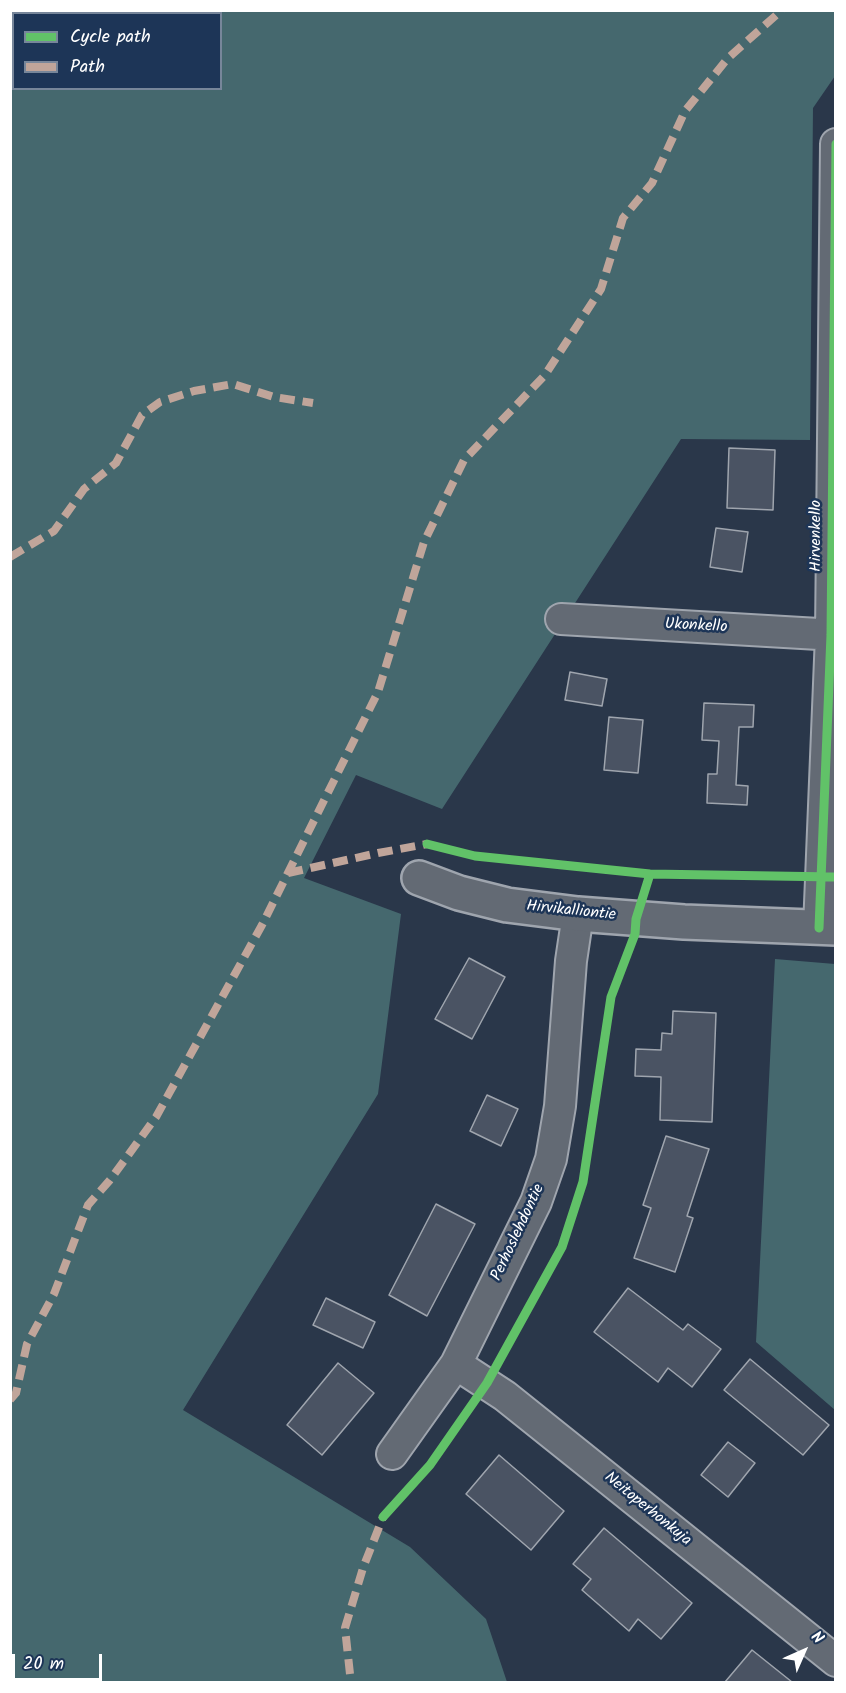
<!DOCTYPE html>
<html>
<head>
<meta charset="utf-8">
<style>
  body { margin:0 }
  #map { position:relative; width:846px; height:1693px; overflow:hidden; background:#2a374a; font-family:Kalam,sans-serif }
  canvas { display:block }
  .frame { position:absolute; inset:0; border:12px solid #fff; pointer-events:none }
  .legend { position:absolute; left:12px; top:12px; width:210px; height:78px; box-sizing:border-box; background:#1d3557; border:2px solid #77869a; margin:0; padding:8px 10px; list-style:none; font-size:18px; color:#fff }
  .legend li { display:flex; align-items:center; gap:12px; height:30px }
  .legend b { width:30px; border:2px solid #77869a }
  .north { position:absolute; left:774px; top:1621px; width:60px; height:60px; -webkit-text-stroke:4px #1d3557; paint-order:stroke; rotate:45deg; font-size:16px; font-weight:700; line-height:24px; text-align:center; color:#fff }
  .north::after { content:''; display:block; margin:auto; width:21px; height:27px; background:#fff; clip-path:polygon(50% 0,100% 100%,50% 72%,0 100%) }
  .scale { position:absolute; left:12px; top:1654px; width:90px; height:27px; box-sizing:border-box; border:3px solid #fff; border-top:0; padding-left:8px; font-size:18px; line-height:21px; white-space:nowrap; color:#fff; -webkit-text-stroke:4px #1d3557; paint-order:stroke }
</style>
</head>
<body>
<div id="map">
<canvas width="846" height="1693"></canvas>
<div class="frame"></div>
<ul class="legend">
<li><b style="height:8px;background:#61c268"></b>Cycle path</li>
<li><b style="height:8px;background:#c0a59a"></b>Path</li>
</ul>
<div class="north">N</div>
<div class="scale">20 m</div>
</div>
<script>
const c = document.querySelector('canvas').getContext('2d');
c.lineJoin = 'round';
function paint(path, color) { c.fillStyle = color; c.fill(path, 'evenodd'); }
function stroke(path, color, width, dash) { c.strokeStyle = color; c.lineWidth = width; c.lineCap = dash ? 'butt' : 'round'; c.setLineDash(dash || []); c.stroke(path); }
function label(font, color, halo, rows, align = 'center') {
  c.font = font + ' Kalam,sans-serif'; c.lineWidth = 5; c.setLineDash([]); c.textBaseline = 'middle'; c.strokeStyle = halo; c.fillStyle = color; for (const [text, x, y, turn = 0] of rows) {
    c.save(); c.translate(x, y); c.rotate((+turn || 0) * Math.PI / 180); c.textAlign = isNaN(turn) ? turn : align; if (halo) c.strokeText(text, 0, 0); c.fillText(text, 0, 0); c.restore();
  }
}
paint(new Path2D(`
  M 11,11 L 835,11 L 835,76 L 813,108 L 810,440 L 681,439 L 442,809 L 356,775 L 304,878 L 401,914 L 378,1094 L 183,1410 L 410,1547 L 486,1619 L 507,1682 L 11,1682 ZM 14,14 L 220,14 L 220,88 L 14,88 Z
  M 775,959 L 835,964 L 835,1410 L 756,1342 Z`), '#45686e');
const building = new Path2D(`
  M 729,448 L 775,450 L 773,510 L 727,508 Z
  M 716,528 L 748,532 L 742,572 L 710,567 Z
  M 570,672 L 607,679 L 602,706 L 565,700 Z
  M 704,703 L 754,705 L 753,727 L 739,727 L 736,785 L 748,786 L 747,805 L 707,803 L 708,774 L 717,774 L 719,741 L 702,740 Z
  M 609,717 L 643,720 L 638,773 L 604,770 Z
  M 469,958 L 505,977 L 472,1039 L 435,1019 Z
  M 673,1011 L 716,1013 L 712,1122 L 660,1120 L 661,1077 L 635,1076 L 636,1049 L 661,1050 L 662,1033 L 672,1034 Z
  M 487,1095 L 518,1109 L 501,1146 L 470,1131 Z
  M 666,1136 L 709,1149 L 687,1216 L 693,1218 L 675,1272 L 634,1258 L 651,1208 L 643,1205 Z
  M 436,1204 L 475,1224 L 427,1316 L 389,1295 Z
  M 628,1288 L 683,1330 L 688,1324 L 721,1349 L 692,1387 L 668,1368 L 658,1382 L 594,1332 Z
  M 326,1298 L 375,1322 L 363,1348 L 313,1325 Z
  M 750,1359 L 829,1425 L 803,1455 L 724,1390 Z
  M 338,1363 L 374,1393 L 322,1455 L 287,1425 Z
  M 728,1442 L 755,1463 L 728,1497 L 701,1475 Z
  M 499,1455 L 564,1511 L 531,1550 L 466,1494 Z
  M 604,1528 L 692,1603 L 661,1639 L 638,1619 L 629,1631 L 582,1590 L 591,1579 L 573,1564 Z
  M 752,1650 L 792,1682 L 725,1682 Z`);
paint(building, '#4a5363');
stroke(building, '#9fa5ae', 1.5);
const minor = new Path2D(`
  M 561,619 L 836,635
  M 819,928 L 831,635 L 836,144
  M 456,1364 L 505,1396 L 836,1661
  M 392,1454 L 456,1364 L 536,1202 L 551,1159 L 560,1106 L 571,961 L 578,914`);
const tertiary = new Path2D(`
  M 419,878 L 459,893 L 507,905 L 578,914 L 684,922 L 836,928`);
stroke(minor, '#9fa5ae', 34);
stroke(tertiary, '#9fa5ae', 38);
stroke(minor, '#636a74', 30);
stroke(tertiary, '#636a74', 33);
stroke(new Path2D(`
  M 10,557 L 54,531 L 84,489 L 116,463 L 142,415 L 160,402 L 194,391 L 233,384 L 274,397 L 313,403
  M 288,873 L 378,853 L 427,844
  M 10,1400 L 16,1393 L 27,1344 L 54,1294 L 88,1205 L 110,1180 L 156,1117 L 262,925 L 378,692 L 424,542 L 464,460 L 545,375 L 601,289 L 623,218 L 652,183 L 685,111 L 728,58 L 782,10
  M 350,1674 L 345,1628 L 363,1568 L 383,1517`), '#c0a59a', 8, [15, 8]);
stroke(new Path2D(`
  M 427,844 L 475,856 L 650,874 L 836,877
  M 819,928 L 831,635 L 836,144
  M 383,1517 L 430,1465 L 487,1383 L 562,1247 L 583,1182 L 611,997 L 635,934 L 636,919 L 650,874`), '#61c268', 9);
label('16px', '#fff', '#1d3557', [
  ["Hirvenkello",817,536,-90],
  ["Ukonkello",696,627,3],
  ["Hirvikalliontie",571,912,6],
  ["Perhoslehdontie",519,1233,-65],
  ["Neitoperhonkuja",647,1510,39]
]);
</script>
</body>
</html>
